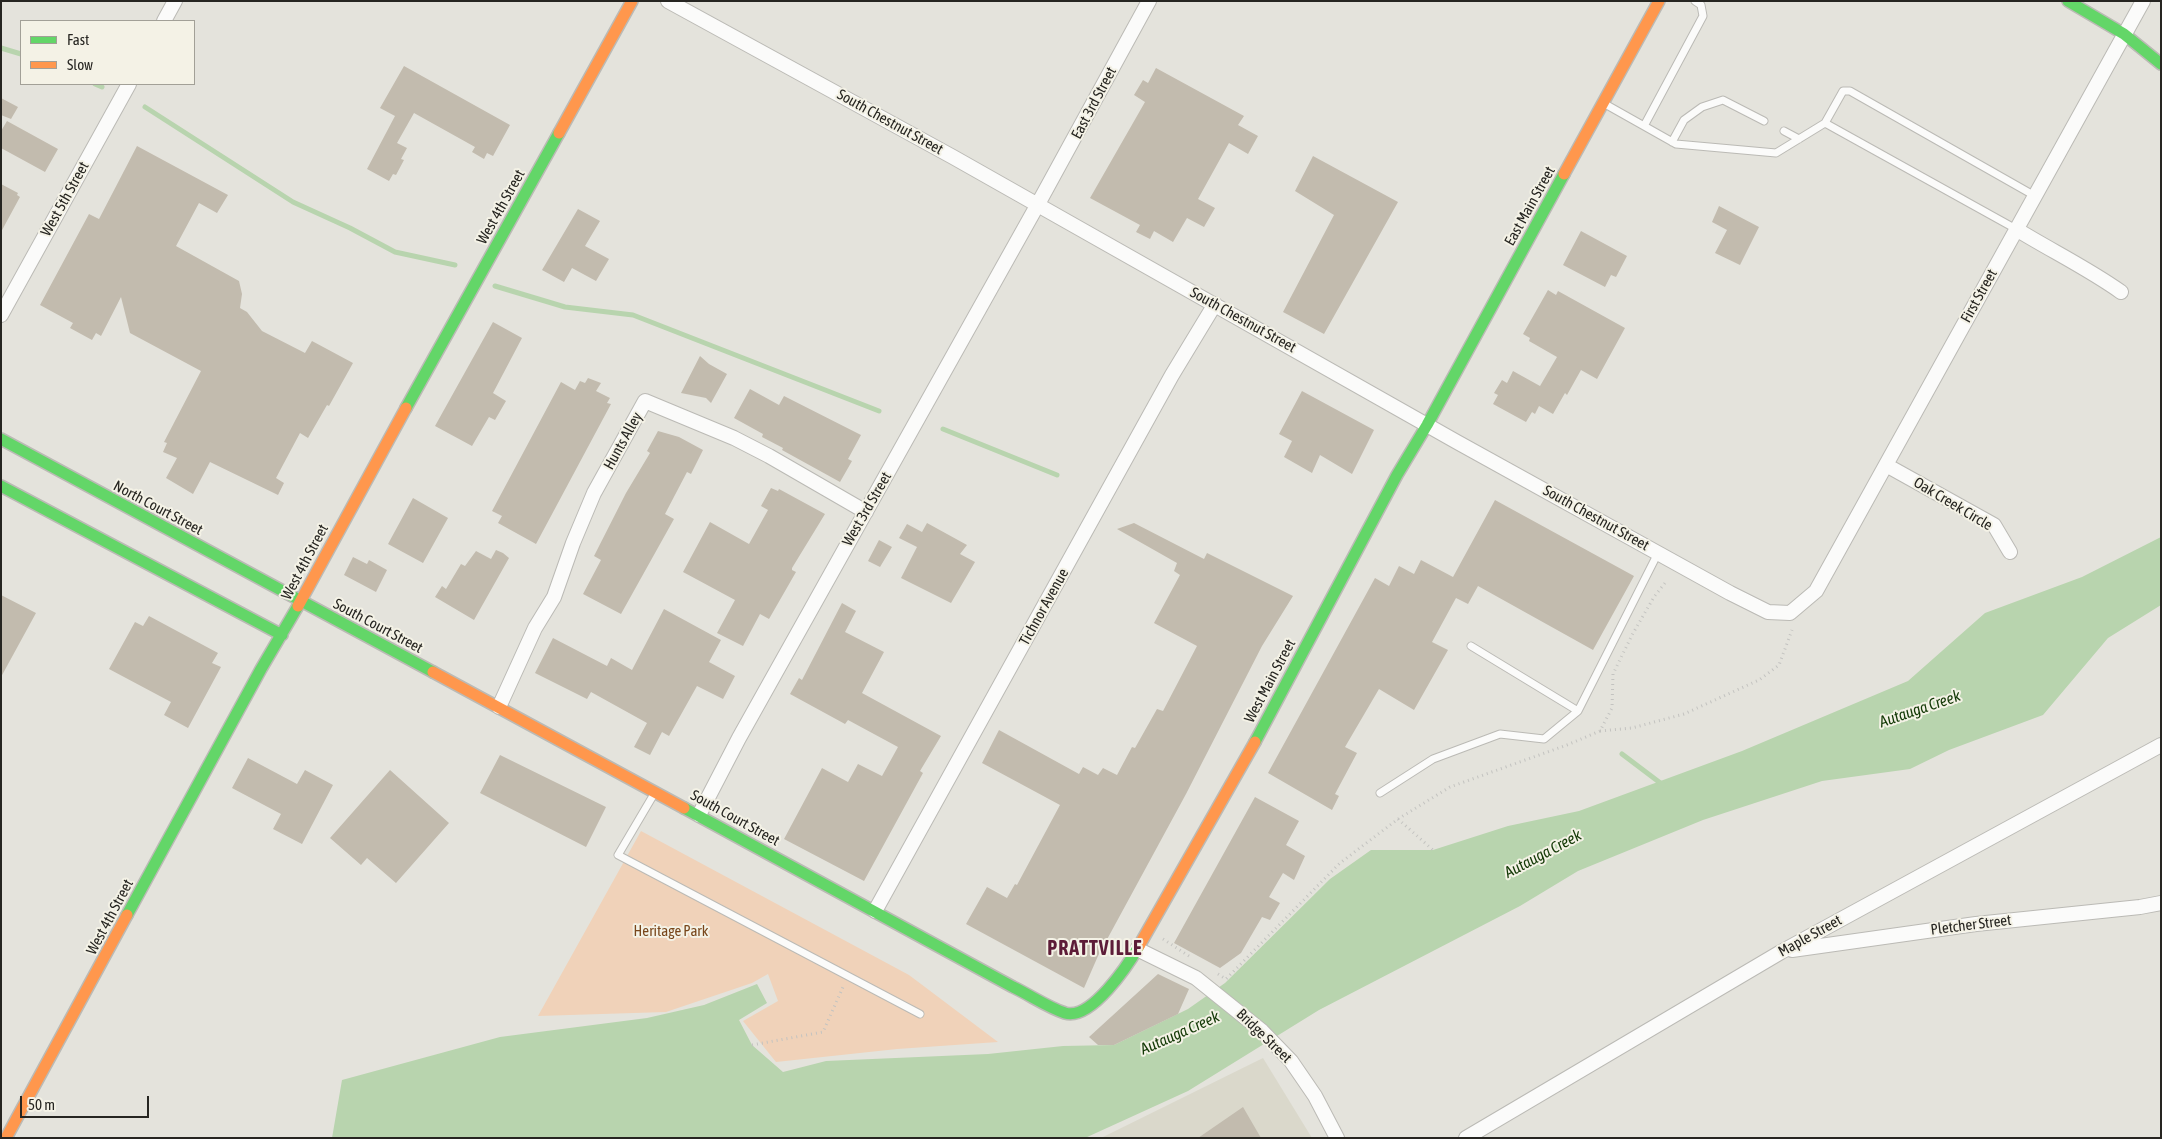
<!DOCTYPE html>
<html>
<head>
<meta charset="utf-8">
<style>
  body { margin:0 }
  #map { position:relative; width:2162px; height:1139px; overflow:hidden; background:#e4e3dc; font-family:"Asap Condensed",sans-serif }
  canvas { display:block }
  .frame { position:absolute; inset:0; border:2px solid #262521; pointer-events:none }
  .legend { position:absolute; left:20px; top:20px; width:175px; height:65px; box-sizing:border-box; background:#f4f2e6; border:1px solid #a2a097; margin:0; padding:6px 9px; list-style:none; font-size:15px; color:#262521 }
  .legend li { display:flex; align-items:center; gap:10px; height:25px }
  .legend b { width:25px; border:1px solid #a2a097 }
  .scale { position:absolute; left:20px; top:1096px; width:129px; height:22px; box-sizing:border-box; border:2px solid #262521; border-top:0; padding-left:6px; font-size:15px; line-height:18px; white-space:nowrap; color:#262521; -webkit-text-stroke:4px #f4f2e6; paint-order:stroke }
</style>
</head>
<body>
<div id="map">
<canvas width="2162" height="1139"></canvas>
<div class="frame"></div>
<ul class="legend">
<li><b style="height:6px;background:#63d668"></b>Fast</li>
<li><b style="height:6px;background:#ff974d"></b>Slow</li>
</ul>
<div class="scale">50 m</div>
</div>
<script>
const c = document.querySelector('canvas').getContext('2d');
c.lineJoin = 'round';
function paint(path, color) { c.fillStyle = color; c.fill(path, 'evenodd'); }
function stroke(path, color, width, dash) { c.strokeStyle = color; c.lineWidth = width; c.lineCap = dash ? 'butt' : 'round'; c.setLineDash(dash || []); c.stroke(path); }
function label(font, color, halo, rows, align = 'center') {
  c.font = font + ' "Asap Condensed",sans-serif'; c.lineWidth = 4; c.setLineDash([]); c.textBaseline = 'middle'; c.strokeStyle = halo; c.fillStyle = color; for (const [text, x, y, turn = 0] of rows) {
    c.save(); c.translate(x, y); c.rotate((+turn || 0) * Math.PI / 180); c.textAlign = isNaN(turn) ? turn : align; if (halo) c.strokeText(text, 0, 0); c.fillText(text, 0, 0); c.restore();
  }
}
paint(new Path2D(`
  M 1263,1058 L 1312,1138 L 1101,1138 Z`), '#dad8cb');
paint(new Path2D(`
  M 641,831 L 909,975 L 998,1042 L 897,1049 L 776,1062 L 743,1021 L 778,1001 L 768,974 L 752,983 L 666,1012 L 538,1016 Z`), '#f0d2b9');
paint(new Path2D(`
  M 2161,537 L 2161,605 L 2108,638 L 2043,715 L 1949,750 L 1910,769 L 1822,781 L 1703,820 L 1578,871 L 1520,906 L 1319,1010 L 1188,1091 L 1085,1138 L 332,1138 L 342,1080 L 500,1037 L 647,1018 L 704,1005 L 757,984 L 767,1003 L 739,1020 L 752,1045 L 783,1072 L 826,1061 L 988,1054 L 1063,1046 L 1114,1045 L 1188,1009 L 1225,983 L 1330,879 L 1371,850 L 1433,850 L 1508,826 L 1579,811 L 1742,751 L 1908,681 L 1985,613 L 2082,577 Z`), '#b8d4ae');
stroke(new Path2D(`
  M 1,48 L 21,54
  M 95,84 L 102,87
  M 145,107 L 293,202 L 350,228 L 395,252 L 455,265
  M 495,286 L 565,307 L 633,315 L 879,411
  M 943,429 L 1057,475
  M 1622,754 L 1663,785`), '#b8d4ae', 5);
paint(new Path2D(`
  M 404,66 L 510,125 L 493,156 L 487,153 L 484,159 L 472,152 L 475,147 L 414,113 L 397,143 L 407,148 L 401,159 L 404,160 L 396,175 L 393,174 L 389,181 L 367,169 L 395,116 L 380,108 Z
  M 1156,68 L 1244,116 L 1238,125 L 1258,136 L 1248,154 L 1229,143 L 1198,199 L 1215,208 L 1204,227 L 1187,218 L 1173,242 L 1154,231 L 1150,239 L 1136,232 L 1140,225 L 1090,198 L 1145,102 L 1134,95 L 1143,80 L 1148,83 Z
  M 1,98 L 18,107 L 11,119 L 1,115 Z
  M 7,121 L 58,149 L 45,172 L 1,148 L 1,131 Z
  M 137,146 L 228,195 L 217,213 L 199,203 L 176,246 L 239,281 L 242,294 L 240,308 L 247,312 L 262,331 L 305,353 L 312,341 L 353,363 L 329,406 L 327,405 L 308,438 L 300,433 L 276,478 L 284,483 L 278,495 L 210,462 L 193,494 L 166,478 L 177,458 L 163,452 L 167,443 L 164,442 L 201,371 L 130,333 L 121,297 L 101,336 L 96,333 L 92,340 L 70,328 L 73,323 L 40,305 L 89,214 L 99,219 Z
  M 1313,156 L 1398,202 L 1324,334 L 1283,312 L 1334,215 L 1295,191 Z
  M 1,184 L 18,193 L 17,195 L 20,197 L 1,232 Z
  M 1719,206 L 1759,227 L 1740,265 L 1715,253 L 1727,230 L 1712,222 Z
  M 578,209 L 600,221 L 585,246 L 609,259 L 596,281 L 572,268 L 564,282 L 542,270 Z
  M 1581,231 L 1627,256 L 1616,277 L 1611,275 L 1605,287 L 1563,265 Z
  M 1548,290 L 1556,295 L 1558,291 L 1625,328 L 1597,379 L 1581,370 L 1567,395 L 1565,393 L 1553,414 L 1539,406 L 1535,414 L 1532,412 L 1526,422 L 1493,404 L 1498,395 L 1494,393 L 1502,380 L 1507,383 L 1513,371 L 1540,386 L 1557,357 L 1529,341 L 1530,338 L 1523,334 Z
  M 493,322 L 522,338 L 493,393 L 506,401 L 495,420 L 489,417 L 472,446 L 435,426 Z
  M 700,356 L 709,364 L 727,374 L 711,403 L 706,398 L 681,393 Z
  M 588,378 L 601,383 L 596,391 L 610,398 L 607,403 L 611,404 L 536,544 L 498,523 L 502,516 L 492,511 L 561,382 L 575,390 L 580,381 L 585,383 Z
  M 750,389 L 779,405 L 784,396 L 861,435 L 848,459 L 852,461 L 840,482 L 782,450 L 783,448 L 762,437 L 763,434 L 734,418 Z
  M 1302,391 L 1374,430 L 1352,474 L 1320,455 L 1312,473 L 1284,457 L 1292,441 L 1279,434 Z
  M 658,431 L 679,437 L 703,450 L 691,474 L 687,472 L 665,514 L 674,519 L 621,614 L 583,594 L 601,560 L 594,556 L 626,493 L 650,453 L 647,451 Z
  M 771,488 L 778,491 L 779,489 L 825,514 L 792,568 L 792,570 L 796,572 L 769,619 L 760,614 L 743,646 L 717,633 L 735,600 L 683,572 L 710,522 L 749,544 L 768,510 L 761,506 Z
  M 413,498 L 448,518 L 423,563 L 388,544 Z
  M 1495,500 L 1634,576 L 1593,650 L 1478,586 L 1468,604 L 1456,598 L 1432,642 L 1448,650 L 1414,710 L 1379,689 L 1345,747 L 1357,753 L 1335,794 L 1339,796 L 1332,810 L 1268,773 L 1375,578 L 1389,586 L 1399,566 L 1414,574 L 1421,560 L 1453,577 Z
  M 927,523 L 967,545 L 960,554 L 975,562 L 951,603 L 901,578 L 917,547 L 899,538 L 907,524 L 922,532 Z
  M 1134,523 L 1204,559 L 1207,553 L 1293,596 L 1262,646 L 1186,794 L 1098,956 L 1084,988 L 966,924 L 987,887 L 1007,898 L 1015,884 L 1017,885 L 1060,805 L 982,763 L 999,730 L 1079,774 L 1083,767 L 1098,775 L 1103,768 L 1117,775 L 1132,747 L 1135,748 L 1157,709 L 1163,711 L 1197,646 L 1154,623 L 1180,575 L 1174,571 L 1177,563 L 1117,529 Z
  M 879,540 L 892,547 L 880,567 L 868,561 Z
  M 496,550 L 503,553 L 509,558 L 474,620 L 435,597 L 442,586 L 446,589 L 461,564 L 465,566 L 476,551 L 491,559 Z
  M 353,557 L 367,564 L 369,560 L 387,570 L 376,592 L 344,575 Z
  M 1,595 L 36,613 L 1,677 Z
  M 842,603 L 856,611 L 845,632 L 884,652 L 862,693 L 941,736 L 920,771 L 923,773 L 864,881 L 784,839 L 822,768 L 848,782 L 858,764 L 882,776 L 898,747 L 848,720 L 845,724 L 790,694 L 799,678 L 802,680 Z
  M 664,609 L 721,640 L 709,662 L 735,676 L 723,699 L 697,686 L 669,736 L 662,732 L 650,755 L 634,747 L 647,723 L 591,692 L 587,699 L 535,673 L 553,638 L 607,666 L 611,658 L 632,670 Z
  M 149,616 L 218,653 L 212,663 L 221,667 L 188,728 L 164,715 L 171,702 L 109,669 L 135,622 L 143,626 Z
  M 500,755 L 606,807 L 586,847 L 480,793 Z
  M 248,758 L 297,784 L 305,770 L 333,785 L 302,844 L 273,829 L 281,814 L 232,788 Z
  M 390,770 L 449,823 L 396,883 L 367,858 L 361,865 L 330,838 Z
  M 1255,797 L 1299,821 L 1286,845 L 1305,856 L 1294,880 L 1283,873 L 1269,897 L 1280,903 L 1270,920 L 1262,917 L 1241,953 L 1220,968 L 1174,943 Z
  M 1158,974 L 1189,989 L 1178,1014 L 1114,1045 L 1098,1045 L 1089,1037 Z
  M 1243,1107 L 1261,1138 L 1198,1138 Z`), '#c2bbae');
const lane = new Path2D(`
  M 1605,104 L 1676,144 L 1776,153 L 1825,123 L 1843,91 L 1850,91 L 2035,196
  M 1825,123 L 2016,229
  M 1644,126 L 1703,16 L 1701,5 L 1695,1
  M 1784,131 L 1799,139
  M 1672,142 L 1684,120 L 1702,107 L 1723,100 L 1764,121
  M 1471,646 L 1578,711
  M 1380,793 L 1433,759 L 1500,734 L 1544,739 L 1578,711 L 1658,553
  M 654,794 L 618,855 L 920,1014`);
const street = new Path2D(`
  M 668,1 L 953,157 L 1457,442 L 1730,593 L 1768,612 L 1790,613 L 1816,591 L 2143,1
  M 164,21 L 175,1
  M 2016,229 C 2050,250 2089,269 2121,292
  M 1,315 L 129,84
  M 1886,465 L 1994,525 L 2010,552
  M 499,707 L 535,628 L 554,597 L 573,543 L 594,493 L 645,401 L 734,438 L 769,456 L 866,512
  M 699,815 L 739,738 L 1038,204 L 1149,1
  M 875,911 L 1172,375 L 1215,304
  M 1137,949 L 1196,978 L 1262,1031 L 1291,1061 L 1315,1096 L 1337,1138
  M 1792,950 L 1976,924 L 2140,907 L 2161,903
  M 1466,1138 L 1781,952 L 2161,745`);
const fast = new Path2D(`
  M 2068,1 L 2124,34 L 2161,64
  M 406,408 L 559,133
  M 1,439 L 433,672
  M 1,486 L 282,635
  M 1255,742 L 1397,475 L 1427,425 L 1564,174
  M 684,808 L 1013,987 C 1030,995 1047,1007 1065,1013 C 1091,1021 1128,965 1139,946
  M 127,915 L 261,669 L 298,606`);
const slow = new Path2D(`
  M 559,133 L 632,1
  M 1564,174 L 1659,1
  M 298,606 L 406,408
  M 433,672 L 684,808
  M 1139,946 L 1255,742
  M 6,1138 L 127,915`);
stroke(lane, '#bbbab5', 9);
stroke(street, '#bbbab5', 16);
stroke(fast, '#bbbab5', 14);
stroke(slow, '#bbbab5', 14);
stroke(new Path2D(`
  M 1600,731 L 1632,728 L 1684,714 L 1759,680 L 1779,665 L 1792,630
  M 1398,819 L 1433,850
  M 1163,939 L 1189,956
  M 1218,974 L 1226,979 L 1340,863 L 1398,819 L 1450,787 L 1567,745 L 1600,731 L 1612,708 L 1613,674 L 1632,635 L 1654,597 L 1665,583
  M 752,1045 L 823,1032 L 843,987`), '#c3c3c0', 3, [1, 4]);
stroke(lane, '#fbfbfa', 7);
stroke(street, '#fbfbfa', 14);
stroke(fast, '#63d668', 11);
stroke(slow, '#ff974d', 11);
label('15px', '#262521', '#f4f2e6', [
  ["East 3rd Street",1094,103,-62],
  ["South Chestnut Street",890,122,29],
  ["West 5th Street",65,199,-61],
  ["East Main Street",1530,206,-61],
  ["West 4th Street",501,207,-61],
  ["First Street",1979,296,-61],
  ["South Chestnut Street",1243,320,29],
  ["Hunts Alley",623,441,-61],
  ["Oak Creek Circle",1953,504,31],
  ["North Court Street",158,508,28],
  ["West 3rd Street",867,509,-60],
  ["South Chestnut Street",1596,518,29],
  ["West 4th Street",305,562,-62],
  ["Tichnor Avenue",1044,607,-61],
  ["South Court Street",378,626,28],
  ["West Main Street",1270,681,-62],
  ["South Court Street",735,818,29],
  ["West 4th Street",110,917,-62],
  ["Pletcher Street",1971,925,-7],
  ["Maple Street",1810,936,-29],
  ["Bridge Street",1264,1036,44]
]);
label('15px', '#78461a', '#f4f2e6', [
  ["Heritage Park",671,931]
]);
label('italic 16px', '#133906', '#f4f2e6', [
  ["Autauga Creek",1920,709,-19],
  ["Autauga Creek",1543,854,-28],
  ["Autauga Creek",1180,1033,-24]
]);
c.letterSpacing = '1px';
label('bold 20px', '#5d1c38', '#f4f2e6', [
  ["PRATTVILLE",1095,949]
]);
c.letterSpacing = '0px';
</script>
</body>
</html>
